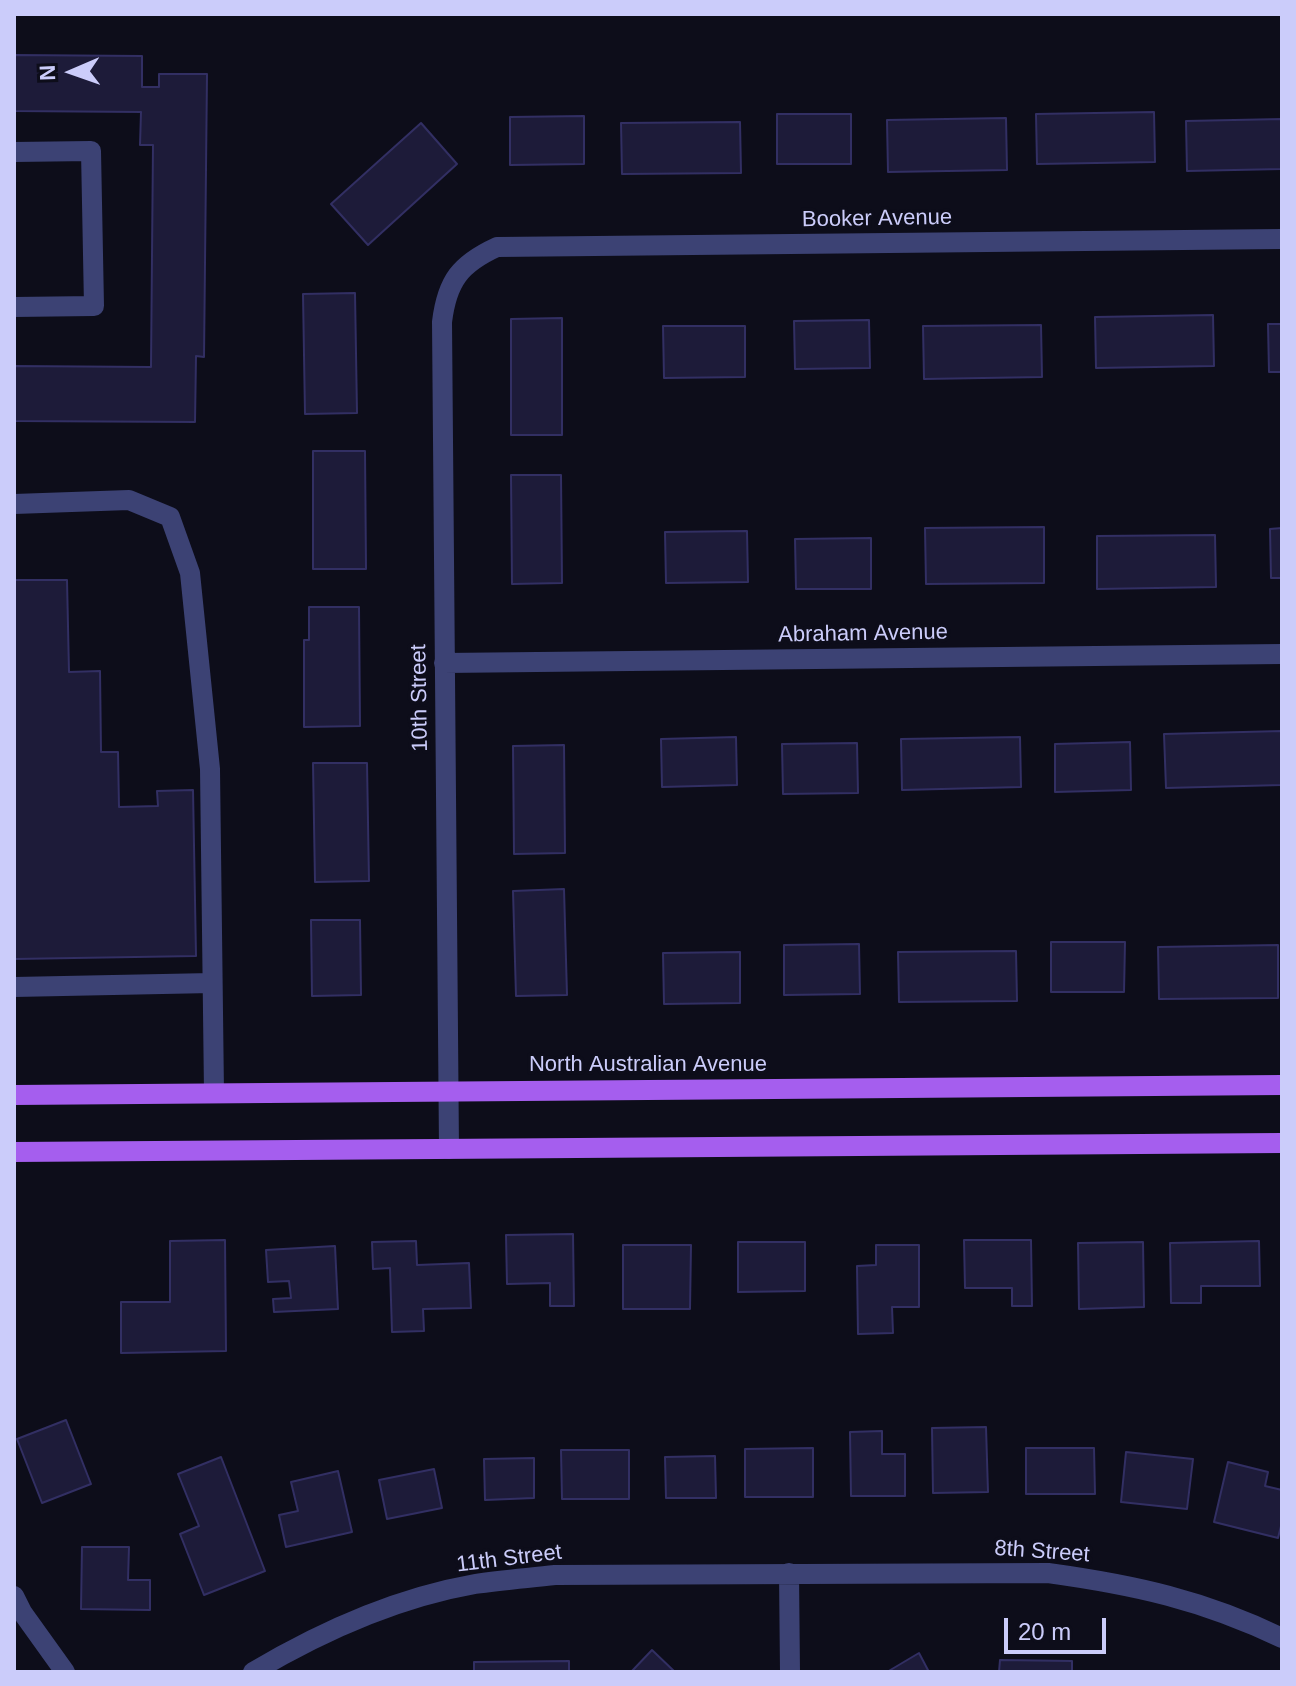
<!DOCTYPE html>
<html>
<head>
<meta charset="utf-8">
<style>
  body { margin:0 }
  #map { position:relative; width:1296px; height:1686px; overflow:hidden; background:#0d0d1a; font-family:Arial,sans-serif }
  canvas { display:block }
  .frame { position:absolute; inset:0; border:16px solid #cbccfa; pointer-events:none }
  .north { position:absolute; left:32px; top:32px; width:80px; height:80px; -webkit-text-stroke:6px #0d0d1a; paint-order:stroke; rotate:268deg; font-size:22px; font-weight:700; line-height:32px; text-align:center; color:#cbccfa }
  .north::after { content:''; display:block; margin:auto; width:28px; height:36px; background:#cbccfa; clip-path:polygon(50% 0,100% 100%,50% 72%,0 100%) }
  .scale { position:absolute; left:1004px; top:1618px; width:102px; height:36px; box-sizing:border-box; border:4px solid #cbccfa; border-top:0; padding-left:10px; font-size:24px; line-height:28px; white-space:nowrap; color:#cbccfa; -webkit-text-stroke:6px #0d0d1a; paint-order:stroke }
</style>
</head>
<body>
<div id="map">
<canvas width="1296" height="1686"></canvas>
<div class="frame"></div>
<div class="north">N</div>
<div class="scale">20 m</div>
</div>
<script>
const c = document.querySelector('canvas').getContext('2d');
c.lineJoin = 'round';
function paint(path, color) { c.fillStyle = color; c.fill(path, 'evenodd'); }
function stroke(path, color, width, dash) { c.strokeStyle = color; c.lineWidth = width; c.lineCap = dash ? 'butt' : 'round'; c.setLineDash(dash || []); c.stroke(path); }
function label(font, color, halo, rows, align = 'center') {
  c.font = font + ' Arial,sans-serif'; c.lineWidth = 7; c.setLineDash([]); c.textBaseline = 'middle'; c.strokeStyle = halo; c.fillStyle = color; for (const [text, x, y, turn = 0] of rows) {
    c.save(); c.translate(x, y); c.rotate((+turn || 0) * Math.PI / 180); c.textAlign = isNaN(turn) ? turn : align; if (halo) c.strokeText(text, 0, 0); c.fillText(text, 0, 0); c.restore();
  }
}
const building = new Path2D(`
  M 14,55 L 142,56 L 142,87 L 159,87 L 159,74 L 207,74 L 204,357 L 196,356 L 195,422 L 14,421 L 14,366 L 151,367 L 153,145 L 140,145 L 141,112 L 14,111 Z
  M 1154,112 L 1155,162 L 1037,164 L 1036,114 Z
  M 777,114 L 851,114 L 851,164 L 777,164 Z
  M 584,116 L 584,164 L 510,165 L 510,117 Z
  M 1006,118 L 1007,170 L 888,172 L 887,120 Z
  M 1282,119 L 1282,169 L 1187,171 L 1186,121 Z
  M 740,122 L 741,173 L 622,174 L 621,123 Z
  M 421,123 L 457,164 L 368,245 L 331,204 Z
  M 355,293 L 357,413 L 305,414 L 303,294 Z
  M 1213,315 L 1214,366 L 1096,368 L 1095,317 Z
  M 562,318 L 562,435 L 511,435 L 511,319 Z
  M 869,320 L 870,368 L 795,369 L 794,321 Z
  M 1268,324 L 1282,324 L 1282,372 L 1269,372 Z
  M 1041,325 L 1042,377 L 924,379 L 923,326 Z
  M 663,326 L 745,326 L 745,377 L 664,378 Z
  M 313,451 L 365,451 L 366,569 L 313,569 Z
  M 511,475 L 561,475 L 562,583 L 512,584 Z
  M 1044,527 L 1044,583 L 926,584 L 925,528 Z
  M 1282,528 L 1282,578 L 1271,578 L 1270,529 Z
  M 747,531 L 748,582 L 666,583 L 665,532 Z
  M 1215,535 L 1216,587 L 1097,589 L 1097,536 Z
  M 871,538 L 871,589 L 796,589 L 795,539 Z
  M 14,580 L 67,580 L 69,672 L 100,671 L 101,752 L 118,752 L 119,807 L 158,806 L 157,791 L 193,790 L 196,956 L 14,959 Z
  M 309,607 L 359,607 L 360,726 L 304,727 L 304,640 L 309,640 Z
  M 1282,731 L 1282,785 L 1166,788 L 1164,734 Z
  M 736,737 L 737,785 L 662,787 L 661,739 Z
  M 1020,737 L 1021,787 L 902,790 L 901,739 Z
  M 1130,742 L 1131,790 L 1055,792 L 1055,744 Z
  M 857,743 L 858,793 L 783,794 L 782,744 Z
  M 564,745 L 565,853 L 514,854 L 513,746 Z
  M 313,763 L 367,763 L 369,881 L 315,882 Z
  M 564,889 L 567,995 L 516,996 L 513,891 Z
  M 311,920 L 360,920 L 361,995 L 312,996 Z
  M 1051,942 L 1125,942 L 1124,992 L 1051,992 Z
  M 859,944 L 860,994 L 784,995 L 784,945 Z
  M 1278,945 L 1278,998 L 1159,999 L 1158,947 Z
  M 1016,951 L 1017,1001 L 899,1002 L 898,952 Z
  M 740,952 L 740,1003 L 664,1004 L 663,953 Z
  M 573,1234 L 574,1306 L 550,1306 L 550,1283 L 507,1284 L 506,1235 Z
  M 225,1240 L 226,1351 L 121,1353 L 121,1302 L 170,1302 L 170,1241 Z
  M 964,1240 L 1031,1240 L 1032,1306 L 1012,1306 L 1012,1288 L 965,1288 Z
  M 416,1241 L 417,1265 L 469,1263 L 471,1308 L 423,1309 L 424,1331 L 392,1332 L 390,1268 L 373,1269 L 372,1242 Z
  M 1259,1241 L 1260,1286 L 1201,1286 L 1201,1303 L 1171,1303 L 1170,1243 Z
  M 738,1242 L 805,1242 L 805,1291 L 738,1292 Z
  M 1143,1242 L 1144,1307 L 1079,1309 L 1078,1243 Z
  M 623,1245 L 691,1245 L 690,1309 L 623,1309 Z
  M 876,1245 L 919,1245 L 919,1307 L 892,1307 L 893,1333 L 858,1334 L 857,1266 L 876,1265 Z
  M 335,1246 L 338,1309 L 274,1312 L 273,1299 L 291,1298 L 289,1281 L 268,1282 L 266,1250 Z
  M 66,1420 L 91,1484 L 42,1503 L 17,1439 Z
  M 986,1427 L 988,1492 L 933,1493 L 932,1428 Z
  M 882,1431 L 882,1454 L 905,1454 L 905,1496 L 851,1496 L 850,1432 Z
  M 813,1448 L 813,1497 L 745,1497 L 745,1449 Z
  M 1026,1448 L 1094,1448 L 1095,1494 L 1026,1494 Z
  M 561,1450 L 629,1450 L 629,1499 L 562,1499 Z
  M 1126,1452 L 1193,1459 L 1187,1509 L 1121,1502 Z
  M 715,1456 L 716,1498 L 666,1498 L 665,1457 Z
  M 221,1457 L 265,1571 L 204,1595 L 180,1534 L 199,1526 L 178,1474 Z
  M 534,1458 L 534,1498 L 485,1500 L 484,1459 Z
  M 1228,1462 L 1268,1472 L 1265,1486 L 1282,1490 L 1282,1522 L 1278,1538 L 1214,1522 Z
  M 434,1469 L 442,1508 L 387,1519 L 379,1480 Z
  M 338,1471 L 352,1532 L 286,1547 L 279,1515 L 298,1511 L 291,1482 Z
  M 82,1547 L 129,1547 L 128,1580 L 150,1580 L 150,1610 L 81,1609 Z
  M 652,1650 L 675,1672 L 631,1672 Z
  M 919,1653 L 929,1672 L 887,1672 Z
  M 1000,1660 L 1072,1661 L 1072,1672 L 999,1672 Z
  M 569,1661 L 569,1672 L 474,1672 L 474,1662 Z`);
paint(building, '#1d1b39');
stroke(building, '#322f63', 2);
stroke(new Path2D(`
  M 14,152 L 91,151 L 94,306 L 14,307
  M 14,504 L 129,500 L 170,517 L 190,573 L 210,769 L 214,1093
  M 444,663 L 1282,654
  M 14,987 L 212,983
  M 449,1149 L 442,322 C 447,281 460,264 497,247 L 1282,239
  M 789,1573 L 790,1672
  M 14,1596 L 22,1612 L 65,1672
  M 253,1672 C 322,1631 395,1598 475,1584 C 501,1580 529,1578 555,1575 L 1048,1573 C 1135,1585 1203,1600 1282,1638`), '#3c4274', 20);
stroke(new Path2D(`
  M 14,1095 L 1282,1085
  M 14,1152 L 1282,1143`), '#a55eee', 20);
label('22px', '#cbccfa', '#0d0d1a', [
  ["Booker Avenue",877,219,-1],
  ["Abraham Avenue",863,634,-1],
  ["10th Street",420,698,-91],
  ["North Australian Avenue",648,1065],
  ["8th Street",1042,1552,4],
  ["11th Street",509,1559,-7]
]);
</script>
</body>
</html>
